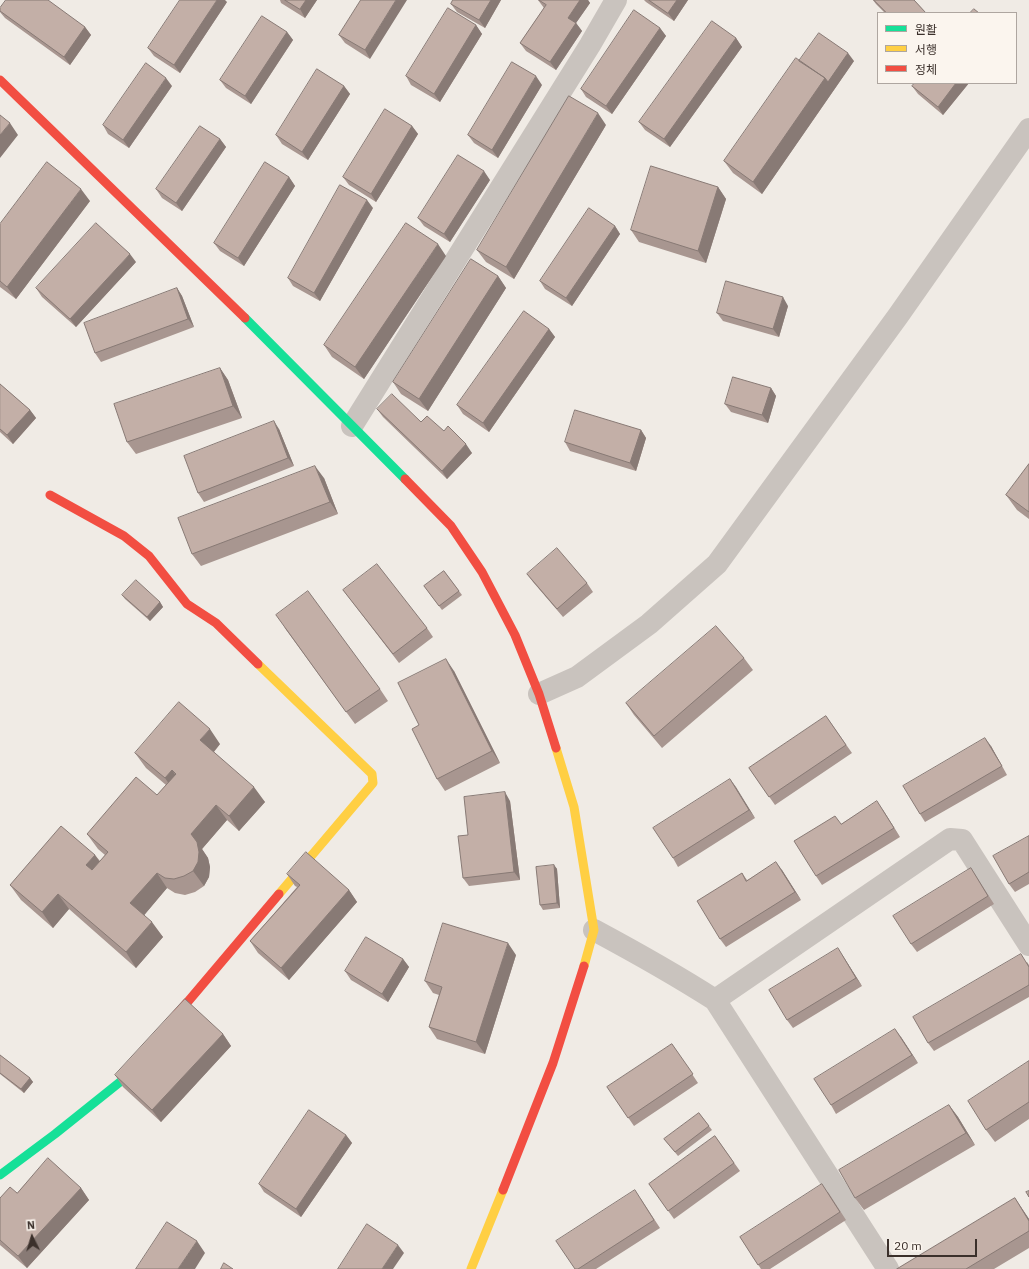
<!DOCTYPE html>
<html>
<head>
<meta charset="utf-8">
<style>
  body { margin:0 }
  #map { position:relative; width:1029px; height:1269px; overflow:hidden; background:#f0ebe5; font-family:"IBM Plex Sans","Noto Sans KR",sans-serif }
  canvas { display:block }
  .legend { position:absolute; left:877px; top:12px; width:140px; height:72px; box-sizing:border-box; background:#fbf5ee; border:1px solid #aea6a0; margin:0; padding:5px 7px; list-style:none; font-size:12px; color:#3b302b }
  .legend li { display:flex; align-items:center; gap:8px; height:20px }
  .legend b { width:20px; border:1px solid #aea6a0 }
  .north { position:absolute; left:12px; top:1217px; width:40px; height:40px; -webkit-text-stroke:3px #fbf5ee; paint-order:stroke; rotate:355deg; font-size:11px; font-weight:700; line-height:16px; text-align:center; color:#3b302b }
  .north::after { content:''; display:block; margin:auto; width:14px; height:18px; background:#3b302b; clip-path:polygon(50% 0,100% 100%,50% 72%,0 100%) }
  .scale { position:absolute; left:887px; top:1239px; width:90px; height:18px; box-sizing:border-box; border:2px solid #3b302b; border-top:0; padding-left:5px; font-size:12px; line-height:14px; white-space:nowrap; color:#3b302b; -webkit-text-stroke:3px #fbf5ee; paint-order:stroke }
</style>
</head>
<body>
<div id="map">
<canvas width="1029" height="1269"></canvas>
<ul class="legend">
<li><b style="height:5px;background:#16e098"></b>원활</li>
<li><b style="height:5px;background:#ffcf43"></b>서행</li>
<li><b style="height:5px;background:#f24e42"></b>정체</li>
</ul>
<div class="north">N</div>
<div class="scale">20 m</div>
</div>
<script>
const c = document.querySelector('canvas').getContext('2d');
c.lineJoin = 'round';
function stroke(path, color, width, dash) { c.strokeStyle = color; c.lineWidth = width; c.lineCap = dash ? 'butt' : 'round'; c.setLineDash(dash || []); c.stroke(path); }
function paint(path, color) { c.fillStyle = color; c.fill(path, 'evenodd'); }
stroke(new Path2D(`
  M 352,426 L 590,45 L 616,0
  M 539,694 L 577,677 L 649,624 L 717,564 L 898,316 L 1029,129
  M 594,930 C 635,952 676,975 715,1000 L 888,1269
  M 715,1000 L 950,839 L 962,840 L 1029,945`), '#c9c3be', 22);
stroke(new Path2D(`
  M 245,318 L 405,479
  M 0,1175 L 55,1134 L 120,1082 L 139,1059`), '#16e098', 9);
stroke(new Path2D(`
  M 258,664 L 372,774 L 373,783 L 279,894
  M 556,748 L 574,807 L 594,930 L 584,966
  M 471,1269 L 503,1190`), '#ffcf43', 9);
stroke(new Path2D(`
  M 0,80 L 245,318
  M 405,479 L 451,526 L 482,572 L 515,635 L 539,694 L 556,748
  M 50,495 L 124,536 L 149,556 L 187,604 L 216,623 L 258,664
  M 169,1024 L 279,894
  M 503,1190 L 553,1063 L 584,966`), '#f24e42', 9);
paint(new Path2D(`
  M 280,0 L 317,0 L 305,18 L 281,3 Z
  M 361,0 L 370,59 L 345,43 L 339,35 Z
  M 453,0 L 501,0 L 485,28 L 457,12 L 451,4 Z
  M 538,0 L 588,0 L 590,3 L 576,23 L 582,31 L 556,70 L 526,51 L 520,43 L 544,8 Z
  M 644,0 L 688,0 L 674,21 L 646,2 Z
  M 873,0 L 914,0 L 926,13 L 885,13 L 876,4 Z
  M 227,2 L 180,73 L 154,56 L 148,48 Z
  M 0,8 L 85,27 L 91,35 L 70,65 L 5,18 L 0,12 Z
  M 476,25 L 482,34 L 440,102 L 411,85 L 406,76 Z
  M 660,28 L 666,36 L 612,114 L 586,97 L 581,89 Z
  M 287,32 L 293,40 L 251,104 L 226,88 L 220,80 Z
  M 736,38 L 742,47 L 670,147 L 645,130 L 639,122 Z
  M 799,61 L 854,61 L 762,194 L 733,173 L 724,161 Z
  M 915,83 L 969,83 L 943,115 L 918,94 L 912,86 Z
  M 542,85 L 498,158 L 474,143 L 468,135 Z
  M 172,86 L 129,148 L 108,134 L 103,125 Z
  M 344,86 L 350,94 L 308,160 L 282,144 L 276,135 Z
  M 606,125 L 514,279 L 486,262 L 477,250 Z
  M 412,126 L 418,134 L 376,202 L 349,185 L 343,177 Z
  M 220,139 L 226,147 L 182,211 L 162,198 L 156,189 Z
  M 289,177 L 295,186 L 244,266 L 220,251 L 214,243 Z
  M 490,180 L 450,242 L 424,226 L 418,218 Z
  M 718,187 L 726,199 L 706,263 L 639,242 L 631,230 Z
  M 90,201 L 16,299 L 0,287 L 0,224 Z
  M 373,208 L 320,301 L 293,286 L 288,278 Z
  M 615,226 L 620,234 L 572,306 L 545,289 L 540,281 Z
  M 446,256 L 364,379 L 332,357 L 324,345 Z
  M 136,262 L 76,327 L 42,297 L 36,288 Z
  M 498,276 L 506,288 L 428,411 L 401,394 L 393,382 Z
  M 177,288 L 182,296 L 194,327 L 101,362 L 95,353 Z
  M 788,306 L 779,337 L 723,321 L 717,313 Z
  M 549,329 L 555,337 L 489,432 L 463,414 L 457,405 Z
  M 220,368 L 228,380 L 242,418 L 136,454 L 127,442 Z
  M 0,384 L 30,410 L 36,418 L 13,444 L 0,432 Z
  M 771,388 L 776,396 L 768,423 L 731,412 L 725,404 Z
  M 377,409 L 421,422 L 444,431 L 472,453 L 447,479 L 383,417 Z
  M 279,429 L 294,466 L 204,502 L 198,493 Z
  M 641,430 L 646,438 L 636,471 L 570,451 L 565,442 Z
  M 1029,464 L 1029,519 L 1017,510 L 1006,495 Z
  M 324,478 L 338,514 L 201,566 L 192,554 Z
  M 444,571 L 462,595 L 442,610 L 424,586 Z
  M 527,574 L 587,583 L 593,592 L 563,617 L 533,582 Z
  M 343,590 L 427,628 L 433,637 L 399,663 Z
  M 122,595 L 160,602 L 163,607 L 150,621 L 125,599 Z
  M 284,627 L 380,689 L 388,701 L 355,724 Z
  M 744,658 L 753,670 L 662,748 L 634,715 L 626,703 Z
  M 454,671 L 500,763 L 445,791 L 437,779 L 419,725 Z
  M 826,716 L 852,753 L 775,805 L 749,768 Z
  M 220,744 L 214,752 L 265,802 L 239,831 L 227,820 L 202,849 L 208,858 L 210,867 L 209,877 L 204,886 L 195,892 L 185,895 L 175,893 L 167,888 L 144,915 L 163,937 L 136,968 L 69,909 L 53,928 L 21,900 L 10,885 L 95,855 L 100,861 L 105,855 L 98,849 L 87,834 L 157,795 L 166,785 L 146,768 L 135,753 Z
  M 991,746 L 1007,775 L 925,822 L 920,814 Z
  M 730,779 L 755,818 L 678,867 L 673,858 Z
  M 510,801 L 520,880 L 469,886 L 463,878 L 468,835 Z
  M 883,810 L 900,837 L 822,885 L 816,876 L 841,824 Z
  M 1029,836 L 1029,884 L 1015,892 L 1009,884 Z
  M 554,865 L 557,869 L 560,908 L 543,910 L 540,905 Z
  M 971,868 L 994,904 L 917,952 L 911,944 Z
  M 782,870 L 801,900 L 726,947 L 720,939 L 742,873 L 747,880 Z
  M 287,874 L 349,890 L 357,902 L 289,980 L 258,953 L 250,941 L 297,887 L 295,886 Z
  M 516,955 L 485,1054 L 437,1039 L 429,1027 L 439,995 L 433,993 L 425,981 Z
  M 843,956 L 862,986 L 793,1028 L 787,1020 Z
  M 403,959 L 409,967 L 388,1002 L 351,980 L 345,971 Z
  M 1027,962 L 1029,965 L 1029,997 L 934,1051 L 928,1043 Z
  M 223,1034 L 231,1046 L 161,1122 L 123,1087 L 115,1075 Z
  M 901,1037 L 918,1063 L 836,1114 L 831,1105 Z
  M 672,1044 L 698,1083 L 634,1126 L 607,1087 Z
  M 0,1055 L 30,1078 L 33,1082 L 24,1093 L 0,1074 Z
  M 1029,1061 L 1029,1119 L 995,1142 L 986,1130 Z
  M 949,1105 L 958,1117 L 975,1145 L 864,1210 L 855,1198 Z
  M 699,1113 L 712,1130 L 678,1156 L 664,1139 Z
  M 346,1135 L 352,1143 L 301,1217 L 264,1192 L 259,1184 Z
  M 715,1136 L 740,1171 L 674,1219 L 649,1184 Z
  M 81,1188 L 89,1200 L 27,1268 L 0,1245 L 0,1198 L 17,1193 Z
  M 828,1192 L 846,1220 L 770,1269 L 761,1269 L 740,1237 Z
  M 1015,1198 L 1029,1219 L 1029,1248 L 994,1269 L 897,1269 Z
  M 641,1199 L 660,1228 L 596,1269 L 575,1269 Z`), '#a89690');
paint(new Path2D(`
  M 217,0 L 225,0 L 227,2 L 180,73 L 174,65 Z
  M 306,0 L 317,0 L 305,18 L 300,9 Z
  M 396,0 L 407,0 L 370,59 L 365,50 Z
  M 491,0 L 501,0 L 485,28 L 479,20 Z
  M 580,0 L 588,0 L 590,3 L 576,23 L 582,31 L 556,70 L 550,62 L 568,18 Z
  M 677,0 L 688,0 L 674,21 L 668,13 Z
  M 476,25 L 482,34 L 440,102 L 434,94 Z
  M 85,27 L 91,35 L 70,65 L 64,57 Z
  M 660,28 L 666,36 L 612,114 L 606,106 Z
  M 287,32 L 293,40 L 251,104 L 245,96 Z
  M 736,38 L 742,47 L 670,147 L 664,139 Z
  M 848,53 L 854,61 L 762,194 L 753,182 L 825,78 Z
  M 536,76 L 542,85 L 498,158 L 492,150 Z
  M 166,78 L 172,86 L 129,148 L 123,140 Z
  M 956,83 L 969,83 L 943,115 L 938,107 Z
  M 344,86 L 350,94 L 308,160 L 302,152 Z
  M 598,113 L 606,125 L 514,279 L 506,267 Z
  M 10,123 L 18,135 L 0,158 L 0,135 Z
  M 412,126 L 418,134 L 376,202 L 371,194 Z
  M 220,139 L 226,147 L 182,211 L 176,203 Z
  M 484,171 L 490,180 L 450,242 L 444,234 Z
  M 289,177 L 295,186 L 244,266 L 238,258 Z
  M 718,187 L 726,199 L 706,263 L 698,251 Z
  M 81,189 L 90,201 L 16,299 L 7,287 Z
  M 367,200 L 373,208 L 320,301 L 314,293 Z
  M 615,226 L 620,234 L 572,306 L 566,298 Z
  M 438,244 L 446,256 L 364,379 L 355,367 Z
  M 130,254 L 136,262 L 76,327 L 70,319 Z
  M 498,276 L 506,288 L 428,411 L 419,399 Z
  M 177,288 L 182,296 L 194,327 L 188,319 Z
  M 783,297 L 788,306 L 779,337 L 773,329 Z
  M 549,329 L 555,337 L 489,432 L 483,423 Z
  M 220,368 L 228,380 L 242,418 L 233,406 Z
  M 771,388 L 776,396 L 768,423 L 762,415 Z
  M 30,410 L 36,418 L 13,444 L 7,435 Z
  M 274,421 L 279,429 L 294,466 L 288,458 Z
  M 641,430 L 646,438 L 636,471 L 630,463 Z
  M 466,444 L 472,453 L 447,479 L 442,471 Z
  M 315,466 L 324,478 L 338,514 L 330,502 Z
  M 160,602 L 163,607 L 150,621 L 147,617 Z
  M 446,659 L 454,671 L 500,763 L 492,751 Z
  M 210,729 L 220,744 L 211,755 L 200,740 Z
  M 985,738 L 991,746 L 1007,775 L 1002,766 Z
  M 172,770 L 183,786 L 176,794 L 165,778 Z
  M 730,779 L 736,787 L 755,818 L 749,810 Z
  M 254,787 L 265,802 L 239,831 L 229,816 Z
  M 505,792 L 510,801 L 520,880 L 514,872 Z
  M 877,801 L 883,810 L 900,837 L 894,828 Z
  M 216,805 L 227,820 L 202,849 L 208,858 L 210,867 L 209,877 L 204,886 L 193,871 L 191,834 Z
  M 95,855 L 106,871 L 97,880 L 86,865 Z
  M 776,862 L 782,870 L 801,900 L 795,892 Z
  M 554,865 L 557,869 L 560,908 L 557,903 Z
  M 157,873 L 167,888 L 141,919 L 130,903 Z
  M 349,890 L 357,902 L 289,980 L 281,968 Z
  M 58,894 L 69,909 L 53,928 L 42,912 Z
  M 152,922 L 163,937 L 136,968 L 126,952 Z
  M 508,943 L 516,955 L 485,1054 L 476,1042 Z
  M 838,948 L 843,956 L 862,986 L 856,978 Z
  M 403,959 L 409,967 L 388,1002 L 382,994 Z
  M 895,1029 L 901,1037 L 918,1063 L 912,1055 Z
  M 223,1034 L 231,1046 L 161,1122 L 152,1110 Z
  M 30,1078 L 33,1082 L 24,1093 L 21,1089 Z
  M 949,1105 L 958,1117 L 975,1145 L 966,1133 Z
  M 346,1135 L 352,1143 L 301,1217 L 296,1209 Z
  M 81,1188 L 89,1200 L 27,1268 L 18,1256 Z
  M 1015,1198 L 1029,1219 L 1029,1221 Z
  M 197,1241 L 205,1253 L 195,1269 L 178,1269 Z
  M 398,1245 L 404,1253 L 393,1269 L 382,1269 Z`), '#887a75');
const building = new Path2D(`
  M 6,0 L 48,0 L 85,27 L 64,57 L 0,11 L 0,8 Z
  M 180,0 L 217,0 L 174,65 L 148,48 Z
  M 285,0 L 306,0 L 300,9 Z
  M 361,0 L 396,0 L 365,50 L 339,35 Z
  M 453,0 L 491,0 L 479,20 L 451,4 Z
  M 539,0 L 580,0 L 568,18 L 576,23 L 550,62 L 520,43 L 546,5 Z
  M 649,0 L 677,0 L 668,13 Z
  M 874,0 L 914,0 L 926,13 L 887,13 Z
  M 448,8 L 476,25 L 434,94 L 406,76 Z
  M 974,9 L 979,13 L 970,13 Z
  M 634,10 L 660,28 L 606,106 L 581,89 Z
  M 262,16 L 287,32 L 245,96 L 220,80 Z
  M 712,21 L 736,38 L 664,139 L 639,122 Z
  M 819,33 L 848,53 L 828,82 L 825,78 L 799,61 Z
  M 796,58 L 825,78 L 753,182 L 724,161 Z
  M 512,62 L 536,76 L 492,150 L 468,135 Z
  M 146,63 L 166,78 L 123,140 L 103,125 Z
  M 317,69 L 344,86 L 302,152 L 276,135 Z
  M 915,83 L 956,83 L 938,107 L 912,86 Z
  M 569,96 L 598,113 L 506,267 L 477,250 Z
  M 385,109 L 412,126 L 371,194 L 343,177 Z
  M 0,115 L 10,123 L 0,135 Z
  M 200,126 L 220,139 L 176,203 L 156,189 Z
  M 458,155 L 484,171 L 444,234 L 418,218 Z
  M 47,162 L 81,189 L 7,287 L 0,281 L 0,224 Z
  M 265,162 L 289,177 L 238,258 L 214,243 Z
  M 651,166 L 718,187 L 698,251 L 631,230 Z
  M 340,185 L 367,200 L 314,293 L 288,278 Z
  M 589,208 L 615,226 L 566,298 L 540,281 Z
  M 96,223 L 130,254 L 70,319 L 36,288 Z
  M 406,223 L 438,244 L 355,367 L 324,345 Z
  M 471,259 L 498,276 L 419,399 L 393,382 Z
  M 726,281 L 783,297 L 773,329 L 717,313 Z
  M 177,288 L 188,319 L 95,353 L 84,323 Z
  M 524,311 L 549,329 L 483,423 L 457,405 Z
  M 220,368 L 233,406 L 127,442 L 114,404 Z
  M 733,377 L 771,388 L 762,415 L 725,404 Z
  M 0,384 L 30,410 L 7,435 L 0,429 Z
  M 392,394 L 421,422 L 427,416 L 444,431 L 448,426 L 466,444 L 442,471 L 377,409 Z
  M 575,410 L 641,430 L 630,463 L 565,442 Z
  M 274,421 L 288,458 L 198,493 L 184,456 Z
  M 1029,464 L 1029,512 L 1006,495 Z
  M 315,466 L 330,502 L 192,554 L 178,518 Z
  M 557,548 L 587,583 L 557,609 L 527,574 Z
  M 377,564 L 427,628 L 393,654 L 343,590 Z
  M 444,571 L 459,591 L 439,606 L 424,586 Z
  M 136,580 L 160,602 L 147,617 L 122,595 Z
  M 308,591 L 380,689 L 346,712 L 276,615 Z
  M 716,626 L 744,658 L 654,736 L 626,703 Z
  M 446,659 L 492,751 L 437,779 L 412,729 L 419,725 L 398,683 Z
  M 179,702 L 210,729 L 200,740 L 254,787 L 229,816 L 216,805 L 191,834 L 197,842 L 199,852 L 198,862 L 193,871 L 184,876 L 174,879 L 165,878 L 157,873 L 130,903 L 152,922 L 126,952 L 58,894 L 42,912 L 10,885 L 61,826 L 95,855 L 86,865 L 92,870 L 108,852 L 87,834 L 136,777 L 157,795 L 176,774 L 172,770 L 165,778 L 135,753 Z
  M 826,716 L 846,745 L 769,797 L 749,768 Z
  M 985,738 L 1002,766 L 920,814 L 903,786 Z
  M 730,779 L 749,810 L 673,858 L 653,828 Z
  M 505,792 L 514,872 L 463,878 L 458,836 L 468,835 L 464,797 Z
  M 877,801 L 894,828 L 816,876 L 794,841 L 835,816 L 841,824 Z
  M 1029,836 L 1029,872 L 1009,884 L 993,856 Z
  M 306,852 L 349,890 L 281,968 L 250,941 L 300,885 L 287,874 Z
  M 776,862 L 795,892 L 720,939 L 697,901 L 742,873 L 746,881 Z
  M 554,865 L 557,903 L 540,905 L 536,867 Z
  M 971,868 L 988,896 L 911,944 L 893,916 Z
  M 443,923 L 508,943 L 476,1042 L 429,1027 L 442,987 L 425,981 Z
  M 366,937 L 403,959 L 382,994 L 345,971 Z
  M 838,948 L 856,978 L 787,1020 L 769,990 Z
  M 1021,954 L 1029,967 L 1029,985 L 928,1043 L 913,1017 Z
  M 185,999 L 223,1034 L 152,1110 L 115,1075 Z
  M 895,1029 L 912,1055 L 831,1105 L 814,1079 Z
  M 672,1044 L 693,1074 L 628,1118 L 607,1087 Z
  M 0,1055 L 30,1078 L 21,1089 L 0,1073 Z
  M 1029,1061 L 1029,1102 L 986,1130 L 968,1101 Z
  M 949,1105 L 966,1133 L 855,1198 L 839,1170 Z
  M 309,1110 L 346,1135 L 296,1209 L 259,1184 Z
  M 699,1113 L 709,1126 L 675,1152 L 664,1139 Z
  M 715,1136 L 734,1163 L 668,1211 L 649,1184 Z
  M 48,1158 L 81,1188 L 18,1256 L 0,1240 L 0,1198 L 10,1187 L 17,1193 Z
  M 822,1184 L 840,1212 L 758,1265 L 740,1237 Z
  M 635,1190 L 654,1220 L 578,1269 L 575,1269 L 556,1241 Z
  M 1029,1191 L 1029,1197 L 1026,1192 Z
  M 1015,1198 L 1029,1221 L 1029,1231 L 966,1269 L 897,1269 Z
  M 167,1222 L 197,1241 L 178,1269 L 136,1269 Z
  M 367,1224 L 398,1245 L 382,1269 L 338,1269 Z
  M 224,1263 L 233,1269 L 221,1269 Z`);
paint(building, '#c3afa7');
stroke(building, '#887a75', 1);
</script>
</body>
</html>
